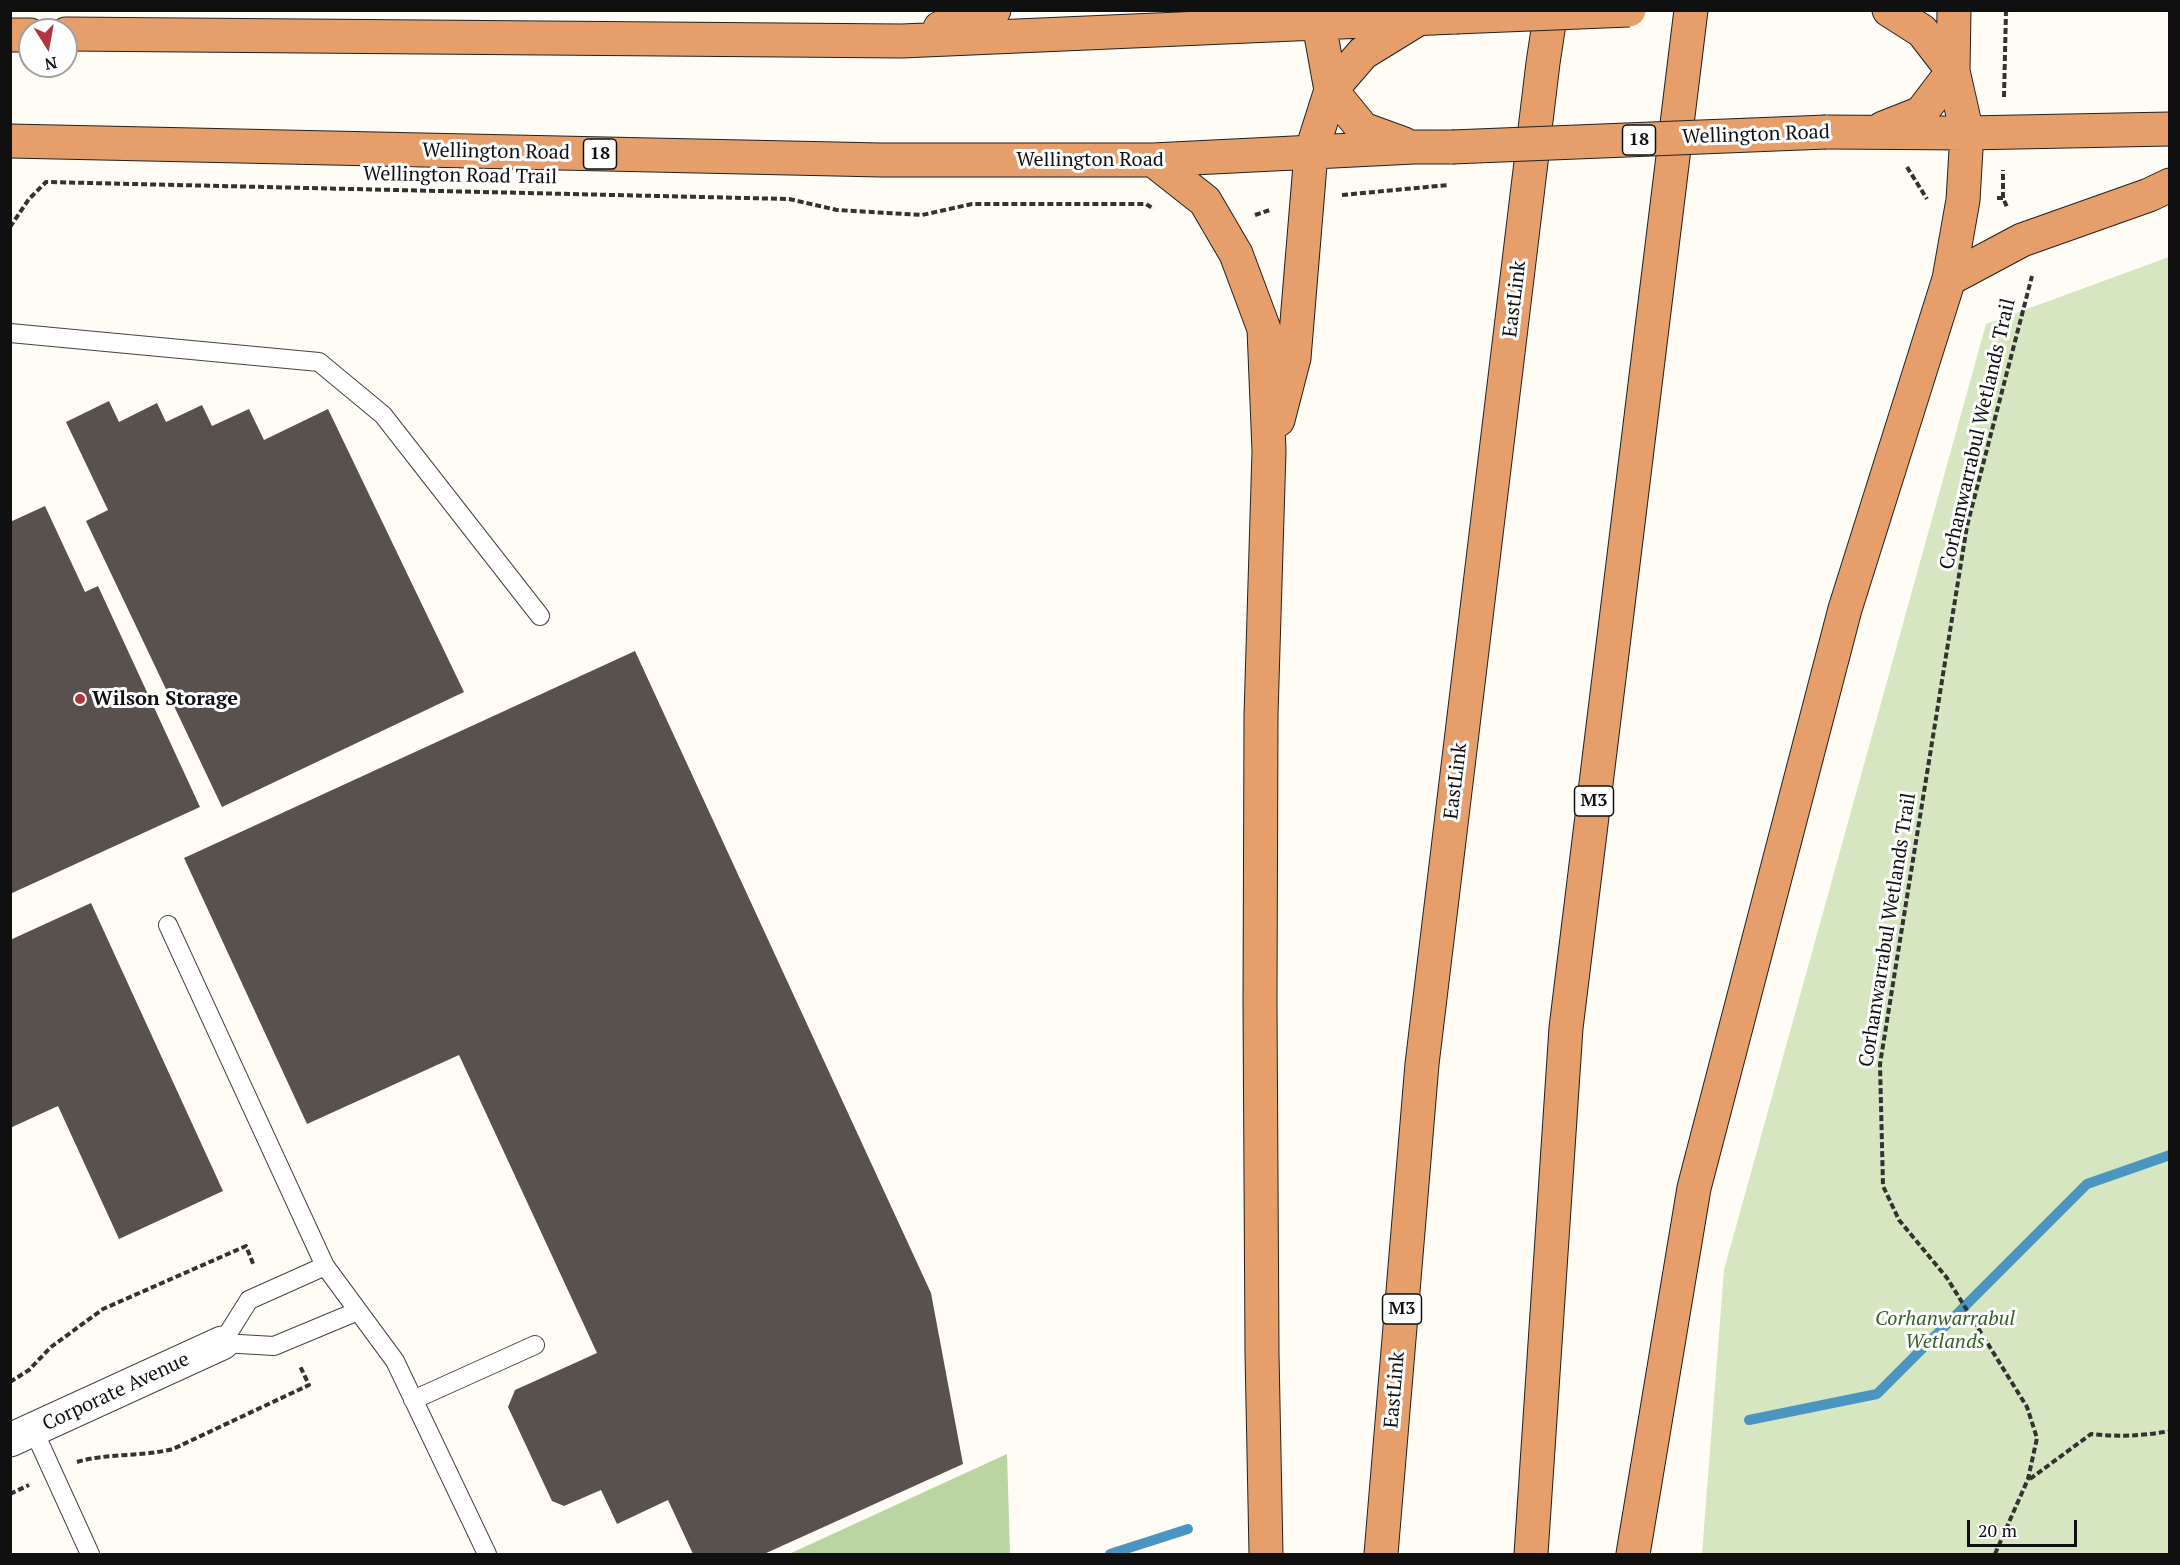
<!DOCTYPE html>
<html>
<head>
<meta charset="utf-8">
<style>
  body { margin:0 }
  #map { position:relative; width:2180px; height:1565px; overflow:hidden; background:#fefcf4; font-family:"PT Serif",serif }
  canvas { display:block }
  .frame { position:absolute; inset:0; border:12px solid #101010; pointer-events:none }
  .north { position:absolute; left:18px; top:18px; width:60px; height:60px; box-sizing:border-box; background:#fff; border:2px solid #9f9f9f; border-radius:50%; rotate:169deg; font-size:16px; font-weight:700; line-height:24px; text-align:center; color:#101010 }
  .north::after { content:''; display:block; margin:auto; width:21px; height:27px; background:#b3353f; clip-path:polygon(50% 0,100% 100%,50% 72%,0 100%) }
  .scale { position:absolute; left:1967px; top:1520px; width:110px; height:27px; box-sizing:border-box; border:3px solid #101010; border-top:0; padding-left:8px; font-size:18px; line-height:21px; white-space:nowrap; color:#101010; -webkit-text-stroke:4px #fff; paint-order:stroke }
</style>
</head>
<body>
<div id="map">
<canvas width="2180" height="1565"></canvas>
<div class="frame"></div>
<div class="north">N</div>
<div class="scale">20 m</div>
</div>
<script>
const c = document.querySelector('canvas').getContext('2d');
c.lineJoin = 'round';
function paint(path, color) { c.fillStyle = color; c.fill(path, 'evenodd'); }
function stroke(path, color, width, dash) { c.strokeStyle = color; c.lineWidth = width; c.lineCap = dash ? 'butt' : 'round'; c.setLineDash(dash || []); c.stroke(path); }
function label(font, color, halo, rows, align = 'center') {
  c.font = font + ' "PT Serif",serif'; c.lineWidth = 6; c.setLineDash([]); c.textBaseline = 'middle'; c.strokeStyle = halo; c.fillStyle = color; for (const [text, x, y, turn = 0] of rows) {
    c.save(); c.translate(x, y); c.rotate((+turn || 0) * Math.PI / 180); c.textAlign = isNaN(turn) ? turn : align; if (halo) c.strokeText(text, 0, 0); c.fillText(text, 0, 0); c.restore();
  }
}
paint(new Path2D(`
  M 2169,257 L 2169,1554 L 1702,1554 L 1724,1270 L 1986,324 Z`), '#d5e6c0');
paint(new Path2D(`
  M 1007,1454 L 1010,1554 L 789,1554 Z`), '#bad5a1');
stroke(new Path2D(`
  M 1749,1420 L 1877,1394 L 2087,1184 L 2170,1155
  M 1110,1554 L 1188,1529`), '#4b96c1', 10);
paint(new Path2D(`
  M 109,401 L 119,422 L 157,403 L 166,422 L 202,405 L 212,426 L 249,409 L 264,440 L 328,409 L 464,692 L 222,807 L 86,521 L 108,510 L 66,422 Z
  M 45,506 L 85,592 L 98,586 L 200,807 L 10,894 L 10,522 Z
  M 635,651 L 931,1293 L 963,1464 L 764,1554 L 693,1554 L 668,1500 L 617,1524 L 601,1490 L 564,1506 L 552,1501 L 508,1407 L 515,1390 L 597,1353 L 459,1055 L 307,1124 L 184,858 Z
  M 91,903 L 223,1191 L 119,1239 L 58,1106 L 10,1128 L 10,940 Z`), '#58514d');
const lane = new Path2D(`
  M 10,333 L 319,362 L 383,415 L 540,616
  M 168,925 L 325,1266 L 395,1361 L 487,1554
  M 325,1266 L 249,1300 L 222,1343 L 274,1346 L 358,1311
  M 413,1400 L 535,1345
  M 34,1431 L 90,1554`);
const street = new Path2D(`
  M 10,1440 L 222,1343`);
const highway = new Path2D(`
  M 1321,10 L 1319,24 L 1331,90 L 1363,129 L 1404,144
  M 1889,10 L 1922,31 L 1953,71
  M 940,28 L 994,10
  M 66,34 L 902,41 L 1456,17
  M 10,35 L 30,35
  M 1883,128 L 1921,113 L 1953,71
  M 1826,132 L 1967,133 L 2170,129
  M 10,141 L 881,160 L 1153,160 L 1414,147 L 1452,147
  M 1153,160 L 1205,201 L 1236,254 L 1264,329 L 1269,451 L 1261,715 L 1260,1002 L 1262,1353 L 1266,1554
  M 1949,279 L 2022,240 L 2149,195 L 2170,185
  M 1278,420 L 1294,358 L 1311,153 L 1331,90 L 1363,53 L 1415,21
  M 1381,1554 L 1422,1064 L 1543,63 L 1551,10
  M 1531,1554 L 1566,1028 L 1691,10
  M 1633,1554 L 1694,1188 L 1845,609 L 1949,279 L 1963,200 L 1967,133 L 1953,71 L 1954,10`);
stroke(lane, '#434343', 20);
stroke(street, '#434343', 35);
stroke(highway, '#212121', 35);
stroke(new Path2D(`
  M 2004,97 L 2006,10
  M 1907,167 L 1927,199
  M 1342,195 L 1448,185
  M 1997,198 L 2003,198 L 2007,207
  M 2003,198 L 2003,170
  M 1255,215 L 1270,210
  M 10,227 L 29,199 L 46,182 L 789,199 L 837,210 L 922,215 L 972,204 L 1146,204 L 1154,209
  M 10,274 L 10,302
  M 10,1382 L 29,1370 L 51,1347 L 103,1309 L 246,1246 L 254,1266
  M 77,1462 C 106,1453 142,1457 173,1449 L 309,1385 L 300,1366
  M 2030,1479 L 2091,1434 C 2118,1437 2142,1436 2170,1431
  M 10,1494 L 29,1485
  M 1995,1554 L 2028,1479 L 2037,1438 L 2027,1407 L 1947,1278 L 1899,1220 L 1883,1186 L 1880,1064 L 1967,526 L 2032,276`), '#323232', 4, [6, 3]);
stroke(lane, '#fff', 18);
stroke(street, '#fff', 33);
stroke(highway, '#e69e6a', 33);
const highwayBridge = new Path2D(`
  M 1456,17 L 1629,10
  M 1452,147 L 1826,132`);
stroke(highwayBridge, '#212121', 35, []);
stroke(highwayBridge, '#e69e6a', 33);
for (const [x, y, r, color] of [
  [80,699,6,"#b3353f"]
]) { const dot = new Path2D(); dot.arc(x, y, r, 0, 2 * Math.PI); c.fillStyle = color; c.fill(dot); stroke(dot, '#fff', 2); }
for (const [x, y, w] of [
  [1639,140,33],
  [600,154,33],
  [1594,801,39],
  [1402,1309,39]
]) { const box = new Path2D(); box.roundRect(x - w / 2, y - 15, w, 30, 4.5); c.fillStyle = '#fff'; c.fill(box); stroke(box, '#101010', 1.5); }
label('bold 18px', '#101010', null, [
  ["18",1639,140],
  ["18",600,154],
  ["M3",1594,801],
  ["M3",1402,1309]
]);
label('20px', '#101010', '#fff', [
  ["Wellington Road",1756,135,-2],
  ["Wellington Road",496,152,1],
  ["Wellington Road",1090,160],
  ["Wellington Road Trail",460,176,1],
  ["EastLink",1515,299,-83],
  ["Corhanwarrabul Wetlands Trail",1978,434,-77],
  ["EastLink",1456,781,-83],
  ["Corhanwarrabul Wetlands Trail",1888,930,-81],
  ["EastLink",1395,1390,-85],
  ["Corporate Avenue",116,1392,-25]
]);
label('bold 20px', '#101010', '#fff', [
  ["Wilson Storage",92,699]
], 'left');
label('italic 20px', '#346226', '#fff', [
  ["Corhanwarrabul",1945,1319],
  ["Wetlands",1945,1342]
]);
</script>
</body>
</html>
